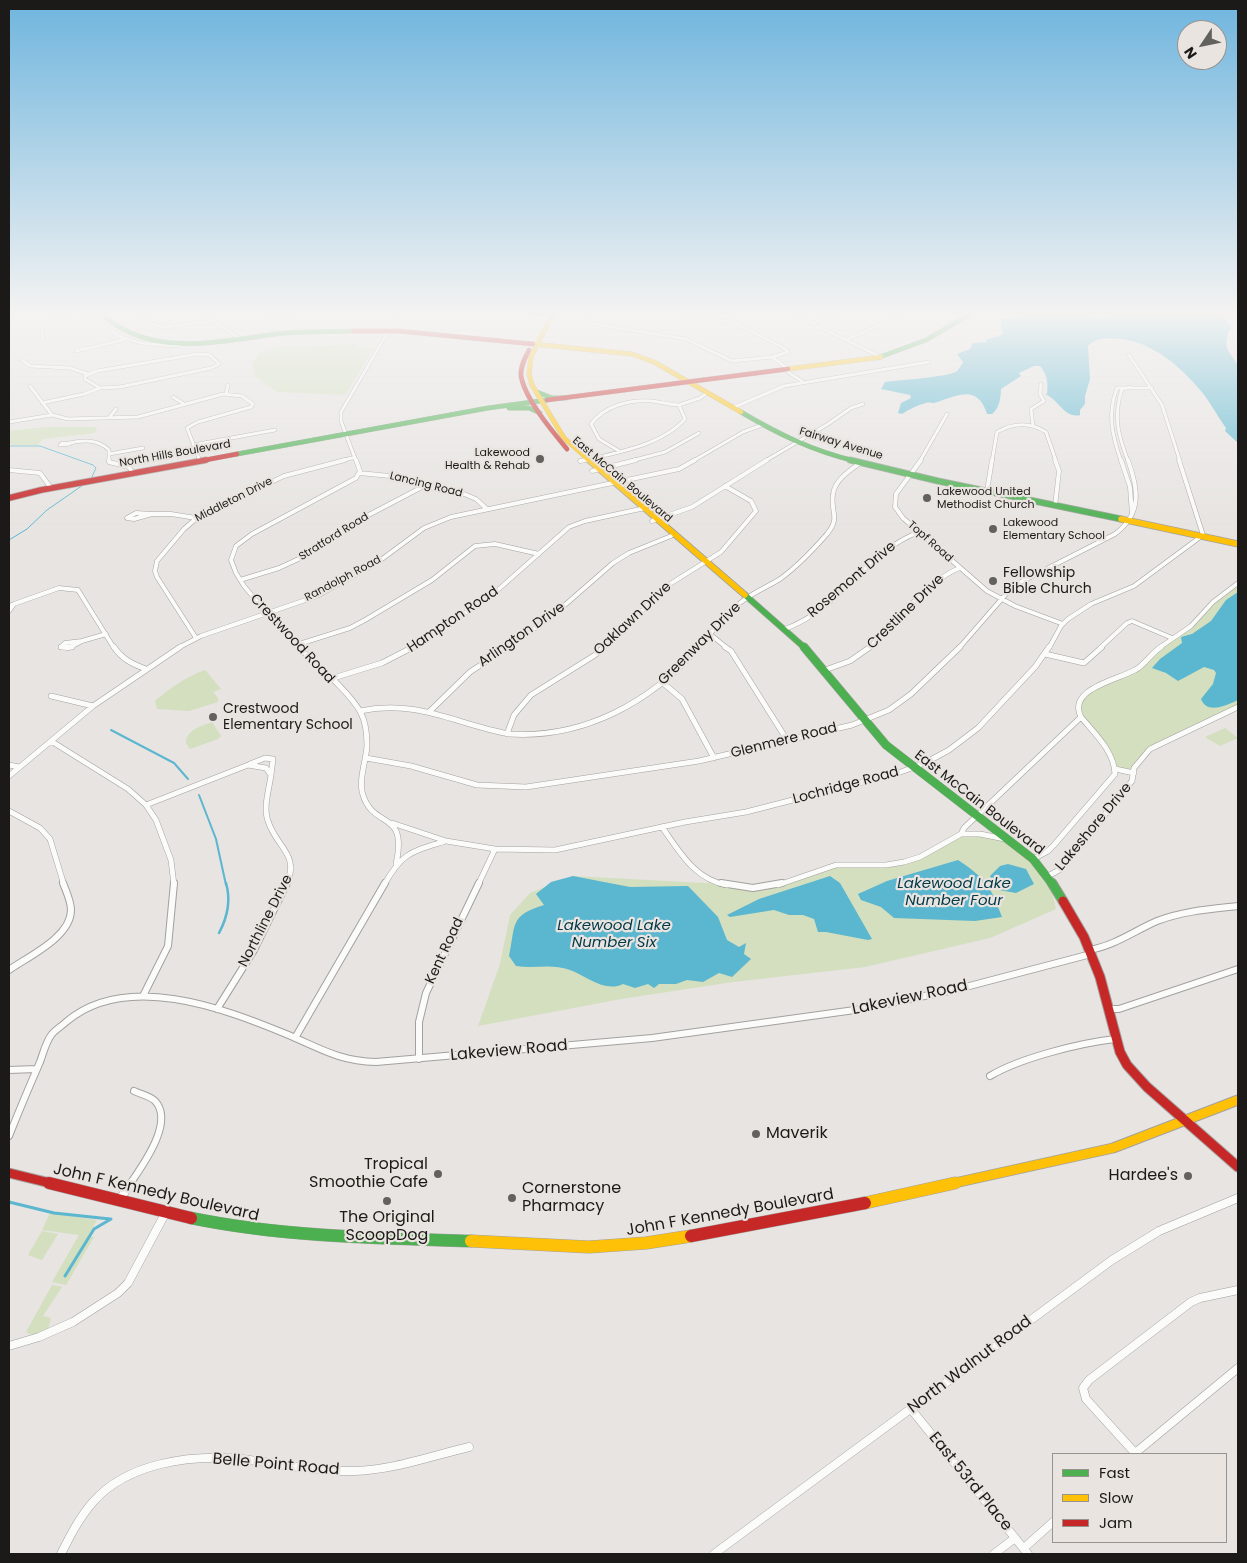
<!DOCTYPE html>
<html>
<head>
<meta charset="utf-8">
<style>
  body { margin:0 }
  #map { position:relative; width:1247px; height:1563px; overflow:hidden; background:#e7e4e1; font-family:Poppins,sans-serif }
  canvas { display:block }
  .frame { position:absolute; inset:0; border:10px solid #1c1a18; pointer-events:none }
  .legend { position:absolute; left:1052px; top:1453px; width:175px; height:90px; box-sizing:border-box; background:#e9e4df; border:1px solid #97938f; margin:0; padding:6px 9px; list-style:none; font-size:15px; color:#1c1a18 }
  .legend li { display:flex; align-items:center; gap:10px; height:25px }
  .legend b { width:25px; border:1px solid #97938f }
  .north { position:absolute; left:1177px; top:20px; width:50px; height:50px; box-sizing:border-box; background:#e9e4df; border:1px solid #97938f; border-radius:50%; rotate:236deg; font-size:14px; font-weight:700; line-height:20px; text-align:center; color:#1c1a18 }
  .north::after { content:''; display:block; margin:auto; width:18px; height:22px; background:#63615e; clip-path:polygon(50% 0,100% 100%,50% 72%,0 100%) }
</style>
</head>
<body>
<div id="map">
<canvas width="1247" height="1563"></canvas>
<div class="frame"></div>
<ul class="legend">
<li><b style="height:6px;background:#4caf50"></b>Fast</li>
<li><b style="height:6px;background:#ffc107"></b>Slow</li>
<li><b style="height:6px;background:#c62828"></b>Jam</li>
</ul>
<div class="north">N</div>
</div>
<script>
const c = document.querySelector('canvas').getContext('2d');
c.lineJoin = 'round';
function paint(path, color) { c.fillStyle = color; c.fill(path, 'evenodd'); }
function stroke(path, color, width, dash) { c.strokeStyle = color; c.lineWidth = width; c.lineCap = dash ? 'butt' : 'round'; c.setLineDash(dash || []); c.stroke(path); }
function label(font, color, halo, rows, align = 'center') {
  c.font = font + ' Poppins,sans-serif'; c.lineWidth = 4.5; c.setLineDash([]); c.textBaseline = 'middle'; c.strokeStyle = halo; c.fillStyle = color; for (const [text, x, y, turn = 0] of rows) {
    c.save(); c.translate(x, y); c.rotate((+turn || 0) * Math.PI / 180); c.textAlign = isNaN(turn) ? turn : align; if (halo) c.strokeText(text, 0, 0); c.fillText(text, 0, 0); c.restore();
  }
}
paint(new Path2D(`
  M 357,344 L 356,347 L 374,348 L 345,395 L 277,392 L 255,376 L 252,364 L 259,353 L 275,347 Z
  M 46,427 L 97,427 L 95,433 L 43,439 L 37,445 L 12,445 L 9,442 L 9,431 Z
  M 1238,582 L 1238,708 L 1150,749 L 1139,762 L 1134,773 L 1115,769 L 1106,749 L 1081,717 L 1079,700 L 1100,684 L 1133,672 L 1147,657 L 1191,626 L 1213,602 Z
  M 205,670 L 221,689 L 213,692 L 218,698 L 218,702 L 189,711 L 157,709 L 155,701 C 170,688 186,677 205,670 Z
  M 212,722 L 221,736 L 218,739 L 190,749 L 186,743 C 186,730 201,726 212,722 Z
  M 1225,728 L 1238,738 L 1220,746 L 1205,737 Z
  M 965,834 L 1007,838 L 1048,876 L 1056,909 L 990,938 L 865,967 L 733,982 L 621,999 L 478,1026 L 500,964 L 510,915 L 530,893 L 573,876 L 723,884 L 754,891 L 789,882 L 836,865 L 878,865 L 913,860 Z
  M 50,1213 L 97,1220 L 88,1236 L 94,1237 L 66,1285 L 52,1282 L 79,1235 L 42,1230 Z
  M 42,1231 L 58,1234 L 42,1260 L 28,1255 Z
  M 52,1285 L 62,1287 L 43,1316 L 51,1318 L 48,1329 L 32,1335 L 26,1332 Z`), '#d3dfbe');
paint(new Path2D(`
  M 1022,313 L 1072,313 L 1101,318 L 1120,313 L 1222,313 L 1232,328 L 1229,330 C 1223,350 1228,349 1238,365 L 1238,443 L 1225,431 L 1226,428 C 1217,416 1210,401 1200,390 C 1180,366 1152,342 1120,339 C 1108,338 1097,337 1088,346 L 1090,379 L 1085,396 L 1085,404 L 1080,410 L 1080,415 C 1065,419 1058,399 1045,394 L 1047,394 C 1048,383 1048,376 1040,366 L 1034,366 L 1019,373 L 1021,376 L 1001,389 C 1001,398 999,409 992,414 L 987,414 C 977,382 955,397 934,403 C 932,403 929,402 926,403 C 918,405 909,409 902,414 L 898,413 L 901,403 L 911,398 L 910,395 L 881,389 L 885,382 C 898,380 951,377 957,371 C 959,369 962,364 963,362 L 957,354 L 970,349 L 973,343 L 987,342 L 986,340 C 992,337 999,338 1004,332 L 1001,330 L 1001,319 L 1019,317 Z
  M 1238,592 L 1238,700 C 1227,705 1207,715 1201,699 L 1213,684 L 1216,673 L 1214,670 L 1204,667 L 1178,681 L 1166,673 L 1152,668 L 1160,659 L 1182,643 L 1181,637 L 1192,634 L 1211,621 L 1226,600 Z
  M 958,860 C 985,878 991,886 1002,917 L 975,921 L 894,918 L 881,907 L 861,900 L 858,894 L 887,881 Z
  M 1008,864 L 1026,869 L 1034,884 L 1016,893 L 999,890 L 990,876 L 1000,866 Z
  M 573,876 L 630,887 L 688,886 L 718,917 L 727,940 L 739,947 L 746,943 L 744,954 L 751,959 L 732,977 L 719,973 L 703,982 L 687,980 L 676,984 L 659,984 L 654,988 L 648,984 L 635,988 L 623,984 C 605,993 586,976 570,970 C 551,963 535,969 516,966 L 509,956 C 516,924 509,916 544,905 L 536,894 L 551,882 Z
  M 830,876 L 840,883 L 872,939 L 868,940 L 826,932 L 818,932 L 814,919 L 803,915 L 789,915 L 774,910 L 730,917 L 727,915 L 759,899 Z`), '#5bb6d0');
stroke(new Path2D(`
  M 9,332 L 9,339
  M 9,446 L 40,446 L 93,465 L 96,468 L 91,479
  M 9,540 L 27,529 L 47,510 L 83,485`), '#5bb6d0', 1);
stroke(new Path2D(`
  M 111,730 L 174,763 L 188,779
  M 199,795 L 216,839 L 226,885`), '#5bb6d0', 2);
stroke(new Path2D(`
  M 219,933 C 227,918 231,900 226,883`), '#5bb6d0', 2.5);
stroke(new Path2D(`
  M 9,1202 L 54,1213 L 110,1219
  M 65,1276 L 94,1229 L 111,1219`), '#5bb6d0', 3);
const streetFar4 = new Path2D(`
  M 136,313 L 155,325 L 165,327 L 214,321
  M 204,313 L 207,317 L 239,338
  M 259,313 L 289,319
  M 574,313 L 589,313
  M 590,313 L 587,320 L 593,324 L 686,339 L 732,361 L 772,357 L 788,352 L 784,348 L 733,322 L 677,313
  M 790,313 L 881,357
  M 812,323 L 844,313
  M 291,332 L 287,322 L 296,313
  M 43,339 L 41,325 C 49,318 75,311 85,314 C 98,318 109,332 122,337 C 140,345 160,345 179,346
  M 846,340 L 907,313
  M 84,348 L 90,348 L 76,351 Z
  M 90,348 L 126,339
  M 198,354 L 210,355 L 219,364 L 211,368 L 120,387 L 100,388 L 85,379 L 85,376 L 97,371 Z
  M 1129,355 L 1162,405 L 1180,461
  M 772,357 L 788,369
  M 22,360 L 30,366 L 70,368 L 88,374
  M 785,370 L 803,382
  M 30,386 L 52,415
  M 226,394 L 228,385
  M 173,397 L 184,404
  M 42,403 L 84,394 L 100,388
  M 732,408 L 784,386 L 929,362
  M 109,418 L 116,409
  M 9,422 L 52,415 L 68,419 L 138,417 L 223,394 L 242,396 L 253,404 L 251,407 L 198,422 L 187,428 L 200,461
  M 1033,426 L 1031,409 L 1044,401 L 1040,394 L 1041,384
  M 62,443 L 70,444 L 60,445 Z
  M 69,443 C 83,440 98,439 109,450 L 109,461
  M 193,445 L 275,430
  M 619,451 L 599,439 L 591,424 C 604,406 630,399 652,401 C 661,402 670,405 679,405
  M 109,454 L 143,448
  M 341,461 L 355,457
  M 356,461 L 341,421 L 341,412 L 399,313
  M 581,461 C 615,453 661,446 685,419 L 679,405 L 700,398 L 707,393
  M 631,461 L 665,452 L 699,433
  M 693,461 L 743,432 L 762,425
  M 765,461 L 828,424 L 851,408 L 863,404
  M 920,461 L 947,414
  M 992,461 L 997,432 C 1013,423 1030,422 1046,432 L 1056,461
  M 1121,461 C 1112,435 1107,414 1117,388 L 1152,388
  M 1128,461 C 1118,435 1113,416 1122,389 L 1131,387`);
const streetFar3 = new Path2D(`
  M 109,460 L 109,462 L 129,467 L 133,473
  M 921,460 L 896,494 L 895,507 L 903,518 L 987,591 L 1015,606 L 1063,624
  M 1121,460 L 1130,487 L 1132,514
  M 580,461 L 586,460
  M 9,470 L 40,473 L 51,488
  M 592,471 L 636,460
  M 359,473 L 390,476 L 431,488 L 464,494 L 476,499 L 487,509
  M 987,491 L 992,460
  M 1055,506 L 1059,471 L 1055,460
  M 136,513 L 152,514 L 134,519 L 127,518 Z
  M 152,514 L 171,514 L 196,518
  M 652,521 L 692,507 L 767,460
  M 240,580 L 279,568 L 307,555 L 361,519 L 424,486
  M 14,604 L 59,588 L 78,590 L 114,648
  M 9,606 L 14,604 L 9,611
  M 785,629 C 842,608 864,553 919,532
  M 711,635 L 727,648
  M 196,638 L 157,577 L 155,571 L 157,561 L 184,529 L 198,517 L 284,476 L 345,460
  M 82,641 L 106,634
  M 296,645 L 350,628 L 365,620 L 432,580 L 475,546 L 495,544 L 539,554
  M 68,648 L 61,647 L 65,643 L 82,641 L 69,648
  M 178,648 L 201,636 L 317,596 L 378,562 L 424,528 L 451,517 L 679,469 L 695,460
  M 300,648 L 276,624 L 244,586 L 236,573 L 231,560 L 236,546 L 252,534 L 356,478 L 360,471 L 356,460
  M 411,648 L 491,596 L 569,527 L 585,521 L 645,508
  M 506,648 L 550,618 L 613,563 L 629,553 L 671,536
  M 603,648 L 670,584 L 721,552 L 756,511 L 751,501 L 725,486
  M 698,648 C 712,632 724,616 740,603 C 752,593 767,587 780,579 C 798,566 813,550 827,534 C 841,517 830,512 833,494 C 835,480 849,471 860,463
  M 869,648 C 892,625 931,578 960,568
  M 959,648 L 1013,586 L 1115,534 C 1143,513 1138,488 1128,460
  M 1049,648 L 1061,626 L 1068,619 L 1091,604 L 1134,586 L 1203,535 L 1179,460
  M 1100,648 L 1127,623 L 1132,621 L 1172,638
  M 1159,648 L 1191,626 L 1213,602 L 1238,583`);
const streetFar2 = new Path2D(`
  M 61,647 L 72,647
  M 114,647 C 122,659 132,664 146,669
  M 298,647 C 316,664 350,692 361,713 C 366,723 367,735 367,746 C 366,761 358,781 363,795 C 374,830 408,809 396,864
  M 725,647 L 731,651 L 787,740
  M 1045,654 L 1084,663 L 1102,647
  M 825,670 L 850,661 L 870,647
  M 330,679 L 382,663 L 413,647
  M 663,683 L 682,699 L 714,758
  M 51,696 L 93,706
  M 360,711 C 418,699 455,724 509,734 C 584,739 651,702 699,647
  M 429,712 L 470,672 L 508,647
  M 507,734 L 514,715 L 531,695 L 595,655 L 604,647
  M 51,741 L 128,789 L 146,805 L 156,820 L 171,860 L 174,885
  M 366,758 L 411,766 L 477,785 L 526,787 L 699,761 L 852,725 L 889,710 L 911,694 L 960,647
  M 250,764 L 265,758 L 273,759 L 271,775
  M 9,765 L 19,767
  M 1115,769 L 1134,773
  M 9,776 L 93,706 L 180,647
  M 146,805 L 248,765 L 266,768 L 271,775 C 269,790 263,807 268,821 C 276,847 301,855 286,885
  M 9,811 L 40,828 L 50,839 L 64,885
  M 392,823 L 446,841 L 495,849 L 555,850 L 685,822 L 746,812 L 898,773 L 925,763 L 949,750 L 978,728 L 1035,667 L 1049,647
  M 662,827 C 679,851 695,880 727,885
  M 961,834 L 980,834 L 1005,839
  M 1033,859 L 1048,851 L 1054,845 L 1115,774 C 1114,751 1095,734 1081,717
  M 1048,876 L 1061,869 L 1132,781 L 1134,768 L 1150,749 L 1238,707
  M 384,885 C 402,853 410,852 443,842
  M 478,885 L 495,849
  M 778,885 L 836,865 L 886,865 L 904,862 L 920,857 L 961,834 L 964,828 L 1081,717 C 1067,689 1117,680 1135,670 C 1145,665 1151,653 1161,647`);
const streetFar1 = new Path2D(`
  M 721,883 L 753,888 L 782,883
  M 1089,950 C 1114,946 1134,931 1157,921 C 1183,911 1211,909 1238,906
  M 9,970 C 29,956 71,937 71,910 C 71,901 66,891 63,883
  M 143,996 L 168,946 L 174,883
  M 217,1009 L 254,950 L 287,883
  M 1108,1009 L 1119,1009 L 1238,969
  M 295,1038 L 385,883
  M 419,1059 L 419,1022 L 426,993 L 479,883
  M 9,1070 L 36,1069
  M 990,1076 C 1020,1058 1080,1043 1115,1039
  M 9,1136 C 19,1111 29,1087 40,1062 C 43,1054 46,1041 52,1034 C 55,1030 62,1026 66,1022 C 126,971 223,1008 286,1034 C 320,1048 338,1061 376,1062 L 652,1038 L 862,1009 L 958,989 L 1091,954
  M 130,1184 C 142,1166 175,1122 155,1101 C 150,1096 140,1094 134,1091`);
const street = new Path2D(`
  M 120,1199 L 131,1183
  M 9,1346 L 39,1337 L 73,1322 L 118,1293 L 128,1283 L 166,1212
  M 911,1409 L 1028,1554
  M 1135,1453 L 1086,1399 L 1083,1388 L 1089,1380 L 1191,1302 L 1200,1298 L 1238,1290
  M 1134,1454 L 1238,1368
  M 1024,1548 L 1053,1522
  M 61,1554 C 70,1536 79,1518 93,1502 C 127,1463 191,1454 241,1459 C 278,1463 316,1472 354,1471 C 393,1470 431,1456 469,1447
  M 714,1554 L 1112,1260 L 1159,1231 L 1238,1198
  M 994,1554 L 1015,1538`);
const fastFar4 = new Path2D(`
  M 100,313 C 108,319 116,326 125,330 C 171,354 228,340 276,334 C 302,331 327,332 353,331
  M 877,358 L 926,340 L 972,313
  M 537,392 L 552,398 L 566,398
  M 509,408 L 529,408 L 540,413
  M 741,412 C 778,434 813,451 855,461
  M 237,454 L 488,408 L 547,400`);
const fastFar3 = new Path2D(`
  M 850,460 L 938,481 L 1121,519
  M 745,595 L 805,648`);
const fastFar2 = new Path2D(`
  M 804,647 L 886,745 L 1033,859 L 1053,885`);
const fastFar1 = new Path2D(`
  M 1052,883 L 1063,901`);
const fast = new Path2D(`
  M 191,1218 C 284,1237 377,1238 471,1241`);
const slowFar3 = new Path2D(`
  M 553,313 L 531,357 L 529,374 L 532,385 L 564,438 L 590,461
  M 533,344 L 632,354 L 654,362 L 741,412
  M 788,369 L 881,357`);
const slowFar2 = new Path2D(`
  M 589,460 L 745,595
  M 1121,519 L 1238,544`);
const slowFar1 = new Path2D(`
  M 950,1184 L 1113,1148 L 1238,1100`);
const slow = new Path2D(`
  M 865,1203 L 955,1183
  M 471,1241 L 589,1247 L 646,1243 L 691,1236`);
const jamFar3 = new Path2D(`
  M 534,314 L 540,313
  M 353,331 L 398,331 L 533,344
  M 529,350 C 525,358 520,367 521,376 C 525,399 552,431 567,449
  M 547,400 L 788,369
  M 200,461 L 237,454`);
const jamFar2 = new Path2D(`
  M 9,498 L 41,490 L 206,460`);
const jamFar1 = new Path2D(`
  M 1063,901 L 1084,937 L 1100,977 L 1120,1052 L 1127,1065 L 1147,1087 L 1238,1167
  M 9,1173 L 54,1184`);
const jam = new Path2D(`
  M 49,1183 L 191,1218
  M 691,1236 L 865,1203`);
stroke(streetFar4, '#a3a19f', 4);
stroke(streetFar3, '#a3a19f', 5);
stroke(streetFar2, '#a3a19f', 6);
stroke(streetFar1, '#a3a19f', 8);
stroke(street, '#a3a19f', 9);
stroke(fastFar4, '#a3a19f', 5);
stroke(fastFar3, '#a3a19f', 7);
stroke(fastFar2, '#a3a19f', 9);
stroke(fastFar1, '#a3a19f', 11);
stroke(fast, '#a3a19f', 13);
stroke(slowFar3, '#a3a19f', 5);
stroke(slowFar2, '#a3a19f', 7);
stroke(slowFar1, '#a3a19f', 11);
stroke(slow, '#a3a19f', 13);
stroke(jamFar3, '#a3a19f', 5);
stroke(jamFar2, '#a3a19f', 7);
stroke(jamFar1, '#a3a19f', 11);
stroke(jam, '#a3a19f', 13);
stroke(streetFar4, '#fbfbfa', 3);
stroke(streetFar3, '#fbfbfa', 4);
stroke(streetFar2, '#fbfbfa', 5);
stroke(streetFar1, '#fbfbfa', 6);
stroke(street, '#fbfbfa', 8);
stroke(fastFar4, '#4caf50', 4.5);
stroke(fastFar3, '#4caf50', 5.5);
stroke(fastFar2, '#4caf50', 8);
stroke(fastFar1, '#4caf50', 9);
stroke(fast, '#4caf50', 12);
stroke(slowFar3, '#ffc107', 4.5);
stroke(slowFar2, '#ffc107', 5.5);
stroke(slowFar1, '#ffc107', 9);
stroke(slow, '#ffc107', 12);
stroke(jamFar3, '#c62828', 4.5);
stroke(jamFar2, '#c62828', 5.5);
stroke(jamFar1, '#c62828', 9);
stroke(jam, '#c62828', 12);
const sky = c.createLinearGradient(0, 0, 0, 531);
sky.addColorStop(0, '#6fb5de');
sky.addColorStop(0.59, '#f4f3f2');
sky.addColorStop(1, '#f4f3f200');
c.fillStyle = sky;
c.fillRect(0, 0, 1247, 531);
for (const [x, y, r, color] of [
  [540,459,5,"#63615e"],
  [927,498,5,"#63615e"],
  [993,529,5,"#63615e"],
  [993,581,5,"#63615e"],
  [213,717,5,"#63615e"],
  [756,1134,5,"#63615e"],
  [438,1174,5,"#63615e"],
  [1188,1176,5,"#63615e"],
  [512,1198,5,"#63615e"],
  [387,1201,5,"#63615e"]
]) { const dot = new Path2D(); dot.arc(x, y, r, 0, 2 * Math.PI); c.fillStyle = color; c.fill(dot); stroke(dot, '#e9e4df', 2); }
label('11px', '#1c1a18', '#e9e4df', [
  ["Fairway Avenue",841,444,17],
  ["North Hills Boulevard",175,454,-10],
  ["East McCain Boulevard",622,480,40],
  ["Lancing Road",426,485,14],
  ["Middleton Drive",234,500,-27],
  ["Stratford Road",334,537,-32],
  ["Topf Road",930,542,41],
  ["Randolph Road",343,579,-28]
]);
label('11px', '#1c1a18', '#e9e4df', [
  ["Lakewood",530,453,"right"],
  ["Health & Rehab",530,466,"right"],
  ["Lakewood United",937,492],
  ["Methodist Church",937,505],
  ["Lakewood",1003,523],
  ["Elementary School",1003,536]
], 'left');
label('14px', '#1c1a18', '#e9e4df', [
  ["Fellowship",1003,573],
  ["Bible Church",1003,589],
  ["Crestwood",223,709],
  ["Elementary School",223,725]
], 'left');
label('14px', '#1c1a18', '#e9e4df', [
  ["Rosemont Drive",852,580,-40],
  ["Crestline Drive",906,612,-44],
  ["Oaklawn Drive",633,619,-43],
  ["Hampton Road",453,620,-34],
  ["Arlington Drive",522,635,-35],
  ["Crestwood Road",292,639,47],
  ["Greenway Drive",700,644,-45],
  ["Glenmere Road",784,741,-14],
  ["Lochridge Road",846,786,-15],
  ["East McCain Boulevard",979,803,38],
  ["Lakeshore Drive",1094,827,-50],
  ["Northline Drive",266,921,-63],
  ["Kent Road",445,951,-65]
]);
label('italic 15px', '#013949', '#e9e4df', [
  ["Lakewood Lake",954,884],
  ["Number Four",954,901],
  ["Lakewood Lake",614,926],
  ["Number Six",614,943]
]);
label('16px', '#1c1a18', '#e9e4df', [
  ["Lakeview Road",910,998,-12],
  ["Lakeview Road",509,1051,-5],
  ["John F Kennedy Boulevard",156,1193,13],
  ["John F Kennedy Boulevard",730,1213,-10],
  ["North Walnut Road",970,1365,-37],
  ["Belle Point Road",276,1465,5],
  ["East 53rd Place",970,1482,51]
]);
label('16px', '#1c1a18', '#e9e4df', [
  ["Maverik",766,1134],
  ["Tropical",428,1165,"right"],
  ["Smoothie Cafe",428,1183,"right"],
  ["Hardee's",1178,1176,"right"],
  ["Cornerstone",522,1189],
  ["Pharmacy",522,1207],
  ["The Original",387,1218,"center"],
  ["ScoopDog",387,1236,"center"]
], 'left');
</script>
</body>
</html>
